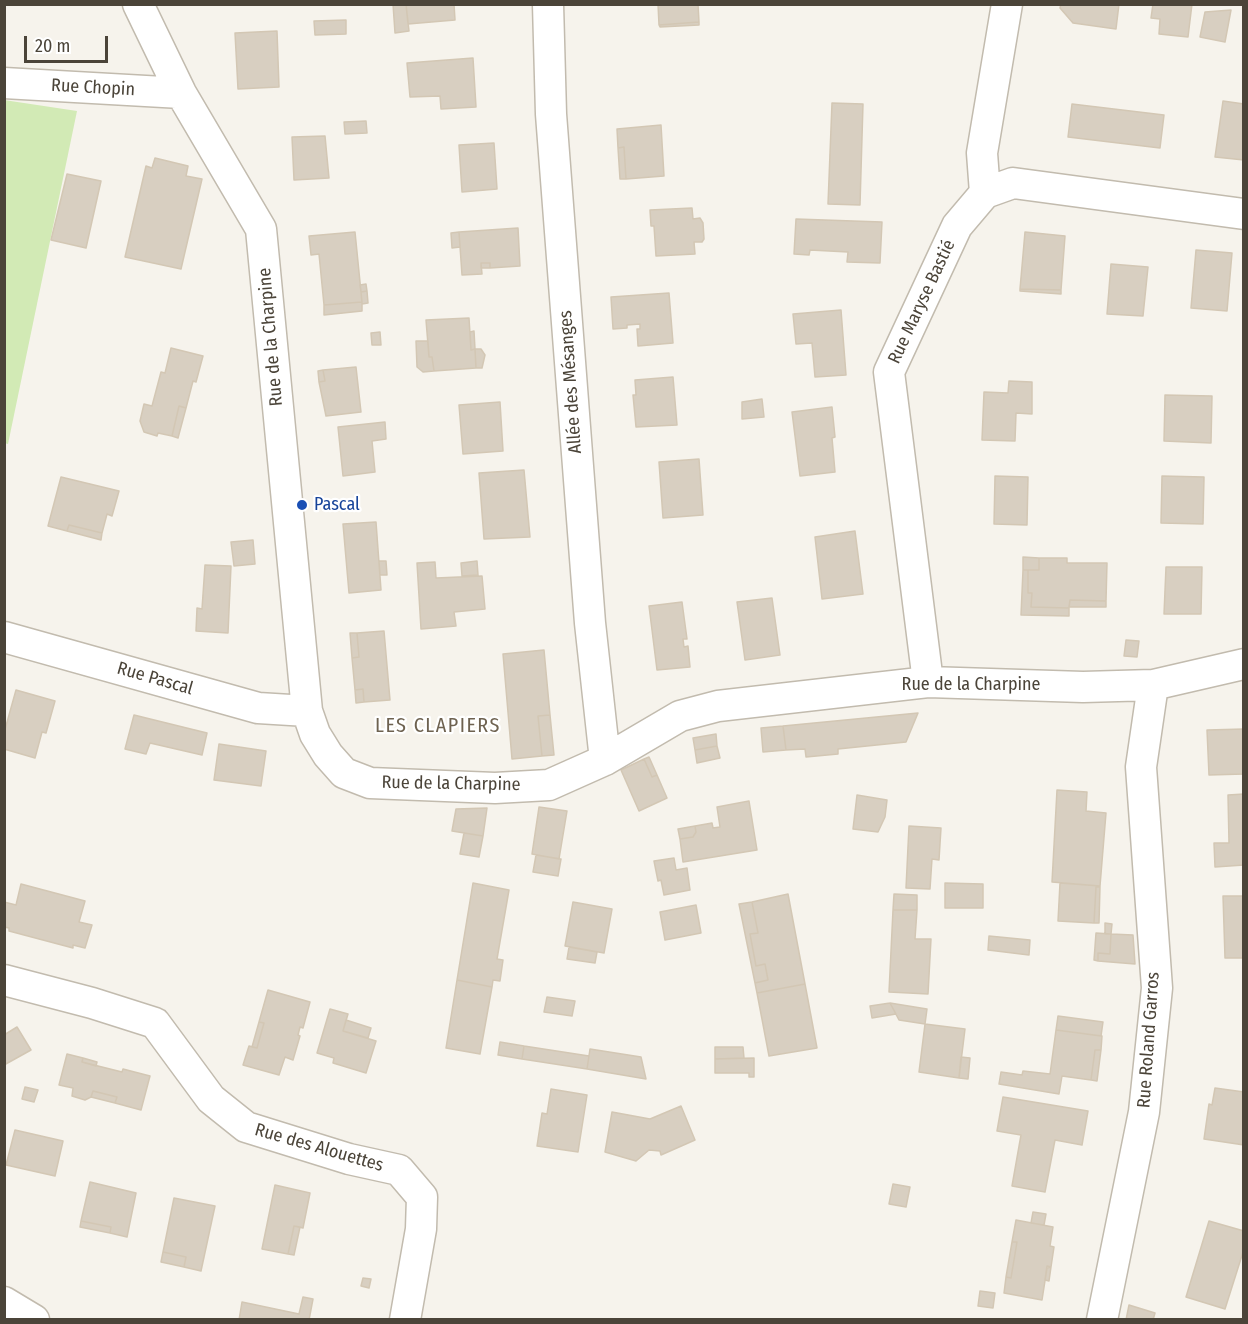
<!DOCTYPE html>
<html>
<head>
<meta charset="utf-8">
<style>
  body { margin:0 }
  #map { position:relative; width:1248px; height:1324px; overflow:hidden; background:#f6f3ec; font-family:"Fira Sans Condensed",sans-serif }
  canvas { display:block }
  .frame { position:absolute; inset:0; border:6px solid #4b4439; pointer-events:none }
  .scale { position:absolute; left:24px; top:36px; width:84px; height:27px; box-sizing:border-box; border:3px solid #4b4439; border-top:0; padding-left:8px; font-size:18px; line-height:21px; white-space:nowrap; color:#4b4439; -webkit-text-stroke:4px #fff; paint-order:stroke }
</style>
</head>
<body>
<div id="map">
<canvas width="1248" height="1324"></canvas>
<div class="frame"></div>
<div class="scale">20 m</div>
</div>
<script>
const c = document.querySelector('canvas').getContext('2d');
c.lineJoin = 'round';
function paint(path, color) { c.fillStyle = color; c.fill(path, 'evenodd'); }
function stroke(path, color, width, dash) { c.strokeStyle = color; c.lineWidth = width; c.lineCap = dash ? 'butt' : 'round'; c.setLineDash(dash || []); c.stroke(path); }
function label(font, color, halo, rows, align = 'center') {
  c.font = font + ' "Fira Sans Condensed",sans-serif'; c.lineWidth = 4.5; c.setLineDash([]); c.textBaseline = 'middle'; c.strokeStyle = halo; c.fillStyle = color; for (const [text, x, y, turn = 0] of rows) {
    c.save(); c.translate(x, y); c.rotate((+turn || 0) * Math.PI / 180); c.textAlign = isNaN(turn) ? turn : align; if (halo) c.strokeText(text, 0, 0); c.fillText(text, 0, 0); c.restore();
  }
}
paint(new Path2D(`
  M 4,100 L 77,111 L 8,444 L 4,443 Z`), '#d2eab5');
const building = new Path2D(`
  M 393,4 L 406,4 L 409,31 L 395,33 Z
  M 406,4 L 454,4 L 455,20 L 408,24 Z
  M 658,4 L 698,4 L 699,22 L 659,25 Z
  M 1061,4 L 1119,4 L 1116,29 L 1073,23 L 1060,8 Z
  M 1153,4 L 1192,4 L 1188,37 L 1159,34 L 1160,19 L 1151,18 Z
  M 1231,10 L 1225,42 L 1200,37 L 1205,12 Z
  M 346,20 L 346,34 L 315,35 L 314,21 Z
  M 699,22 L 699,25 L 660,27 L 659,25 Z
  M 277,31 L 279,87 L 238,89 L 235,33 Z
  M 473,58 L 476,107 L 441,109 L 440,96 L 410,97 L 407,63 Z
  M 1223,101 L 1244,104 L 1244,160 L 1215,157 Z
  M 832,103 L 863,104 L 860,205 L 828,204 Z
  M 1072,104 L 1164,115 L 1160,148 L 1068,137 Z
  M 366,121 L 367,133 L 345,134 L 344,122 Z
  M 661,125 L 664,176 L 626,179 L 624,147 L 618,148 L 617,129 Z
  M 325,136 L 329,178 L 294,180 L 292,137 Z
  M 494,143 L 497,189 L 462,192 L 459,145 Z
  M 624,147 L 626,179 L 620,179 L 618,148 Z
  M 155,158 L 188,166 L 186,176 L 202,179 L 181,269 L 125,257 L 146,166 L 152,168 Z
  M 67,174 L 101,181 L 86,248 L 51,240 Z
  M 692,208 L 693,219 L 700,218 L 703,223 L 704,239 L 702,242 L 694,242 L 695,254 L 656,256 L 654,226 L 651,226 L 650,210 Z
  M 796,219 L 882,222 L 880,263 L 847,262 L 848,252 L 810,250 L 809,255 L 794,254 Z
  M 518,228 L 520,266 L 490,268 L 490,263 L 481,263 L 482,274 L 462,275 L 459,232 Z
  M 355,232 L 362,302 L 324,305 L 319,254 L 311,255 L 309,236 Z
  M 459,232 L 460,247 L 452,248 L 451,233 Z
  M 1025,232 L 1065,236 L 1061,290 L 1020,289 Z
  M 1196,250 L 1232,253 L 1227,311 L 1191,308 Z
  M 481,263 L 490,263 L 490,268 L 481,268 Z
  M 1111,264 L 1148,267 L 1143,316 L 1107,314 Z
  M 366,284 L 367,291 L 361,292 L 360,285 Z
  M 1020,289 L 1061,290 L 1061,294 L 1020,291 Z
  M 367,291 L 368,303 L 362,304 L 361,292 Z
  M 669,293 L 673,343 L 638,346 L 637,329 L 640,329 L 640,324 L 627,325 L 627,328 L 613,329 L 611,297 Z
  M 362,302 L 362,311 L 324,315 L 324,305 Z
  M 841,310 L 846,375 L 815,377 L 812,343 L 796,344 L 793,314 Z
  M 469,318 L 471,350 L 475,349 L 476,368 L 434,371 L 432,357 L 429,357 L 426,320 Z
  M 474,331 L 475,349 L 471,350 L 470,332 Z
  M 380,332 L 381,345 L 372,345 L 371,333 Z
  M 416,341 L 428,341 L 429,357 L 432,357 L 434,371 L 423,372 L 417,367 Z
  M 171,348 L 203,356 L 196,382 L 193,381 L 186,408 L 179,406 L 172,436 L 158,433 L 157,436 L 144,432 L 140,421 L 144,404 L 152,406 L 161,372 L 165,373 Z
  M 475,349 L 481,349 L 485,355 L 482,368 L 476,368 Z
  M 356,367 L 361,412 L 326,416 L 319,382 L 325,381 L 323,370 Z
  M 323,370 L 325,381 L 319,382 L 318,371 Z
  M 673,377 L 677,425 L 636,427 L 633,395 L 636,395 L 635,380 Z
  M 1009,381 L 1032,382 L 1032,414 L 1016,413 L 1015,441 L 982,440 L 984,392 L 1008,393 Z
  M 1165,395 L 1212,396 L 1211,443 L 1164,441 Z
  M 762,399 L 764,417 L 742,419 L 742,402 Z
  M 500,402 L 503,451 L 463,454 L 459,405 Z
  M 179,406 L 186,408 L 178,438 L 172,436 Z
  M 832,407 L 835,437 L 832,438 L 835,472 L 800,476 L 792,412 Z
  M 385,422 L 386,439 L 372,441 L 375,472 L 343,476 L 338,427 Z
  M 699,459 L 703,515 L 663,518 L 659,462 Z
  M 524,470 L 530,537 L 484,539 L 479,473 Z
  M 995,476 L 1028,477 L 1027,525 L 994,524 Z
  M 1162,476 L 1204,477 L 1203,524 L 1161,523 Z
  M 61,477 L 119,491 L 112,516 L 107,514 L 102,533 L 69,525 L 67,531 L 48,526 Z
  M 376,522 L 381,590 L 349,593 L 343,524 Z
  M 69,525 L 102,533 L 101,540 L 67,531 Z
  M 855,531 L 863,594 L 822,599 L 815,537 Z
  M 253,540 L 255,564 L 234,566 L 231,542 Z
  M 1023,557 L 1039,558 L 1039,570 L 1023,570 Z
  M 1039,558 L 1067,558 L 1067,563 L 1107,563 L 1106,601 L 1070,600 L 1069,608 L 1031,607 L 1032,593 L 1028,593 L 1028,570 L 1039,570 Z
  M 379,561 L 386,561 L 387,575 L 380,575 Z
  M 477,561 L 478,575 L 462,576 L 461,563 Z
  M 435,562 L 436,578 L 482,576 L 485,609 L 454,612 L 456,626 L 421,629 L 417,563 Z
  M 205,565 L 231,566 L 228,633 L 196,631 L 197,608 L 202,609 Z
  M 1166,567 L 1202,567 L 1201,614 L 1164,614 Z
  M 1023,570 L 1028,570 L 1028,593 L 1032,593 L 1031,607 L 1069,608 L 1069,616 L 1021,615 Z
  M 772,598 L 780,655 L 745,660 L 737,602 Z
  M 1070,600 L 1106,601 L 1106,607 L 1069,607 Z
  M 682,602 L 687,639 L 683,639 L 684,647 L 688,646 L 690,667 L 657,670 L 649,606 Z
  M 384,631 L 390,700 L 364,702 L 363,689 L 355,690 L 352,658 L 359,657 L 357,633 Z
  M 350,633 L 357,633 L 359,657 L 352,658 Z
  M 1126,640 L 1139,641 L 1137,657 L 1124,656 Z
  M 544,650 L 550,715 L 538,716 L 542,756 L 512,759 L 503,654 Z
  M 363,689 L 364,702 L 356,703 L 355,690 Z
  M 16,690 L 55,701 L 46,733 L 42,732 L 35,758 L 4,749 L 4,733 Z
  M 918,713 L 906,742 L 838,749 L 838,754 L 806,757 L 805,749 L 786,750 L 783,726 Z
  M 134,715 L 207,733 L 202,755 L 150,743 L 146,754 L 125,749 Z
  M 550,715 L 554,755 L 542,756 L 538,716 Z
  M 783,726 L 786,750 L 763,752 L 761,728 Z
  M 1244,729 L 1244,774 L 1209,775 L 1207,730 Z
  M 716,734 L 717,746 L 695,750 L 693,738 Z
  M 219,744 L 266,751 L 261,786 L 214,780 Z
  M 717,746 L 720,758 L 697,763 L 695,750 Z
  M 649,757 L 657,775 L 652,777 L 644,759 Z
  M 644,759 L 652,777 L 657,775 L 667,798 L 639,811 L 621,770 Z
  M 1057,790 L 1087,792 L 1086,811 L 1106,813 L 1100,886 L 1052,882 Z
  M 1244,794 L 1244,865 L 1215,867 L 1214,843 L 1229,843 L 1228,795 Z
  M 857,795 L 887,800 L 885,817 L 878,832 L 853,829 Z
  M 749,801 L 757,850 L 683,862 L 680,839 L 693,837 L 696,832 L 695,826 L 712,823 L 713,828 L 720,827 L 717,807 Z
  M 539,807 L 567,811 L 559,859 L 532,854 Z
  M 487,808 L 483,836 L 452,831 L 456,809 Z
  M 695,826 L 696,832 L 693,837 L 680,839 L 678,829 Z
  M 909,826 L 941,828 L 939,860 L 932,859 L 930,889 L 906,888 Z
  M 464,833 L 483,836 L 479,857 L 460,854 Z
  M 536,855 L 561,859 L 558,876 L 533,872 Z
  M 674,858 L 676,870 L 687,868 L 690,890 L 664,895 L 661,880 L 658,881 L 654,861 Z
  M 473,883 L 509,890 L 497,959 L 503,960 L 500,981 L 493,980 L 492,987 L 457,980 Z
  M 945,883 L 983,884 L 983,908 L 945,908 Z
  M 1060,883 L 1100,886 L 1100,887 L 1096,887 L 1094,923 L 1058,921 Z
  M 21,884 L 85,901 L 79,922 L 92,925 L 85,948 L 73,945 L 73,948 L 9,931 L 9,928 L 4,927 L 4,902 L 16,905 Z
  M 1096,887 L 1100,887 L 1099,923 L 1094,923 Z
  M 788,894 L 805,984 L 757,993 L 755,983 L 768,980 L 765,964 L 756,966 L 750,934 L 758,933 L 752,902 Z
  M 894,894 L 917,895 L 917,910 L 893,910 Z
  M 1223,896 L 1244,896 L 1244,958 L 1225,958 Z
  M 573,902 L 612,909 L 604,953 L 565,946 Z
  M 752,902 L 758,933 L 750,934 L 756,966 L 765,964 L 768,980 L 755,983 L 739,904 Z
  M 696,905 L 701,933 L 665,940 L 660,912 Z
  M 893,910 L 917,910 L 915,939 L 931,939 L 928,994 L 889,992 Z
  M 1105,923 L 1112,924 L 1111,934 L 1105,934 Z
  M 1096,933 L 1111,934 L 1110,954 L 1098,953 L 1098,961 L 1094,960 Z
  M 1111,934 L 1133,935 L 1135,964 L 1098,961 L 1098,953 L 1110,954 Z
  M 989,936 L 1030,940 L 1029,955 L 988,950 Z
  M 569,947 L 597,952 L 595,963 L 567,959 Z
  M 457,980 L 492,987 L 480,1054 L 446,1048 Z
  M 805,984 L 817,1048 L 769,1056 L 757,993 Z
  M 268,990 L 310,1002 L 303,1028 L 300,1027 L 298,1035 L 300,1036 L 293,1060 L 285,1057 L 279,1075 L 243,1065 L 249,1046 L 257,1048 L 264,1023 L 259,1022 Z
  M 547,997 L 575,1001 L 572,1016 L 544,1012 Z
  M 890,1003 L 896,1014 L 872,1018 L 870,1006 Z
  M 890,1003 L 927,1009 L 925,1024 L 899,1020 Z
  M 330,1009 L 348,1014 L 343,1031 L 376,1041 L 366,1073 L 333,1063 L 334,1058 L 317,1053 Z
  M 1058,1016 L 1103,1022 L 1101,1036 L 1056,1030 Z
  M 346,1020 L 371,1028 L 368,1038 L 343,1031 Z
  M 259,1022 L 264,1023 L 257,1048 L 252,1047 Z
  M 925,1024 L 965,1029 L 959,1078 L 919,1072 Z
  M 17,1027 L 31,1050 L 4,1065 L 4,1035 Z
  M 1056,1030 L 1102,1036 L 1101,1050 L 1095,1050 L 1091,1080 L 1062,1076 L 1059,1094 L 999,1084 L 1001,1072 L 1022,1075 L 1023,1071 L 1050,1074 Z
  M 500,1042 L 524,1046 L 522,1059 L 498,1055 Z
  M 524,1046 L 589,1056 L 587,1069 L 522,1059 Z
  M 715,1047 L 743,1047 L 744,1058 L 715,1059 Z
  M 590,1049 L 641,1057 L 646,1079 L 587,1069 Z
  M 1095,1050 L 1101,1050 L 1097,1081 L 1091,1080 Z
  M 67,1054 L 83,1058 L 82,1062 L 122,1072 L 123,1069 L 150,1076 L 141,1110 L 115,1103 L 117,1097 L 93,1091 L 91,1097 L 85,1100 L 72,1096 L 73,1088 L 59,1085 Z
  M 961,1057 L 970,1058 L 968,1079 L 959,1078 Z
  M 83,1058 L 97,1062 L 96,1066 L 82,1062 Z
  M 754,1058 L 754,1077 L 749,1077 L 749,1073 L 715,1073 L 715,1059 Z
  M 25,1087 L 38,1090 L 34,1102 L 22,1099 Z
  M 1215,1088 L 1244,1092 L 1244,1145 L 1204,1139 L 1209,1104 L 1212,1105 Z
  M 551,1089 L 587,1095 L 578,1152 L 537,1146 L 542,1113 L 547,1114 Z
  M 93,1091 L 117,1097 L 115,1103 L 91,1097 Z
  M 1003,1097 L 1088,1111 L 1082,1145 L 1055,1140 L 1045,1192 L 1012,1186 L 1021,1135 L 997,1131 Z
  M 681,1106 L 695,1140 L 661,1155 L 660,1151 L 649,1150 L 636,1161 L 605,1152 L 612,1112 L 650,1119 Z
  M 15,1130 L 63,1141 L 55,1176 L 6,1165 Z
  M 90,1182 L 136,1193 L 127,1237 L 110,1233 L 111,1227 L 81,1221 Z
  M 893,1184 L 910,1187 L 906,1207 L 889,1204 Z
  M 275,1185 L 310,1193 L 303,1228 L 294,1226 L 288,1254 L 262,1249 Z
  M 174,1198 L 215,1206 L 201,1271 L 184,1267 L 186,1257 L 163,1252 Z
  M 1033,1212 L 1046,1214 L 1044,1225 L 1031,1223 Z
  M 1016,1220 L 1053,1227 L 1050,1246 L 1054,1247 L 1051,1267 L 1047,1268 L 1042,1300 L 1004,1293 L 1006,1277 L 1011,1278 L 1017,1242 L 1012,1242 Z
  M 81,1221 L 111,1227 L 110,1233 L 80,1227 Z
  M 1209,1221 L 1244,1231 L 1244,1249 L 1225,1309 L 1186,1297 Z
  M 294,1226 L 300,1227 L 294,1255 L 288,1254 Z
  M 1012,1242 L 1017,1242 L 1011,1278 L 1006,1277 Z
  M 163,1252 L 186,1257 L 184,1267 L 161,1262 Z
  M 1047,1266 L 1051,1267 L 1049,1281 L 1045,1280 Z
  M 363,1278 L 371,1279 L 369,1288 L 361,1286 Z
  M 980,1291 L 995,1293 L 993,1308 L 978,1306 Z
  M 303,1297 L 313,1299 L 309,1320 L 239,1320 L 242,1302 L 299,1314 Z
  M 1129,1305 L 1155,1313 L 1153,1320 L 1126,1320 Z`);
paint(building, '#d8cfc1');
stroke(building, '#d3c7b4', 1.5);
const street = new Path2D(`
  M 138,4 L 181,93 L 261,229 L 307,711 L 315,734 L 328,755 L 344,773 L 370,783 L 495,788 L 549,785 L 605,760 L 680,716 L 718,706 L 928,682 L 1083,687 L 1153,685 L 1244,664
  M 548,4 L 551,114 L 590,623 L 605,760
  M 4,83 L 181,93
  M 985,193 L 982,153 L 1007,4
  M 4,637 L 258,708 L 307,711
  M 928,682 L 889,372 L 957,226 L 985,193 L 1013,183 L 1244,214
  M 4,980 L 92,1003 L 155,1023 L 211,1099 L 246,1127 L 349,1159 L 399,1170 L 422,1197 L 421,1229 L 405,1320
  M 4,1302 L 34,1320
  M 1102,1320 L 1144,1112 L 1157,988 L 1141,767 L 1153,685`);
stroke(street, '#c2bbae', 33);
stroke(street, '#fff', 30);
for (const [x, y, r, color] of [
  [302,505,6,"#1a4fb4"]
]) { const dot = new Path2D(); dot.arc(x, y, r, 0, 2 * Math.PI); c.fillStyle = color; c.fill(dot); stroke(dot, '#fff', 2); }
label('18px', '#4b4439', '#fff', [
  ["Rue Chopin",93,88,3],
  ["Rue Maryse Bastié",922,302,-65],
  ["Rue de la Charpine",271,337,-95],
  ["Allée des Mésanges",571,382,-94],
  ["Rue Pascal",155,679,16],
  ["Rue de la Charpine",971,685],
  ["Rue de la Charpine",451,784,1],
  ["Rue Roland Garros",1149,1040,-86],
  ["Rue des Alouettes",319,1148,16]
]);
label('18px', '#164399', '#fff', [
  ["Pascal",314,505]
], 'left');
c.letterSpacing = '1.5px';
label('20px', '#6e6250', '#fff', [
  ["LES CLAPIERS",438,726]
]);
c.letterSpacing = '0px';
</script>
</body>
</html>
